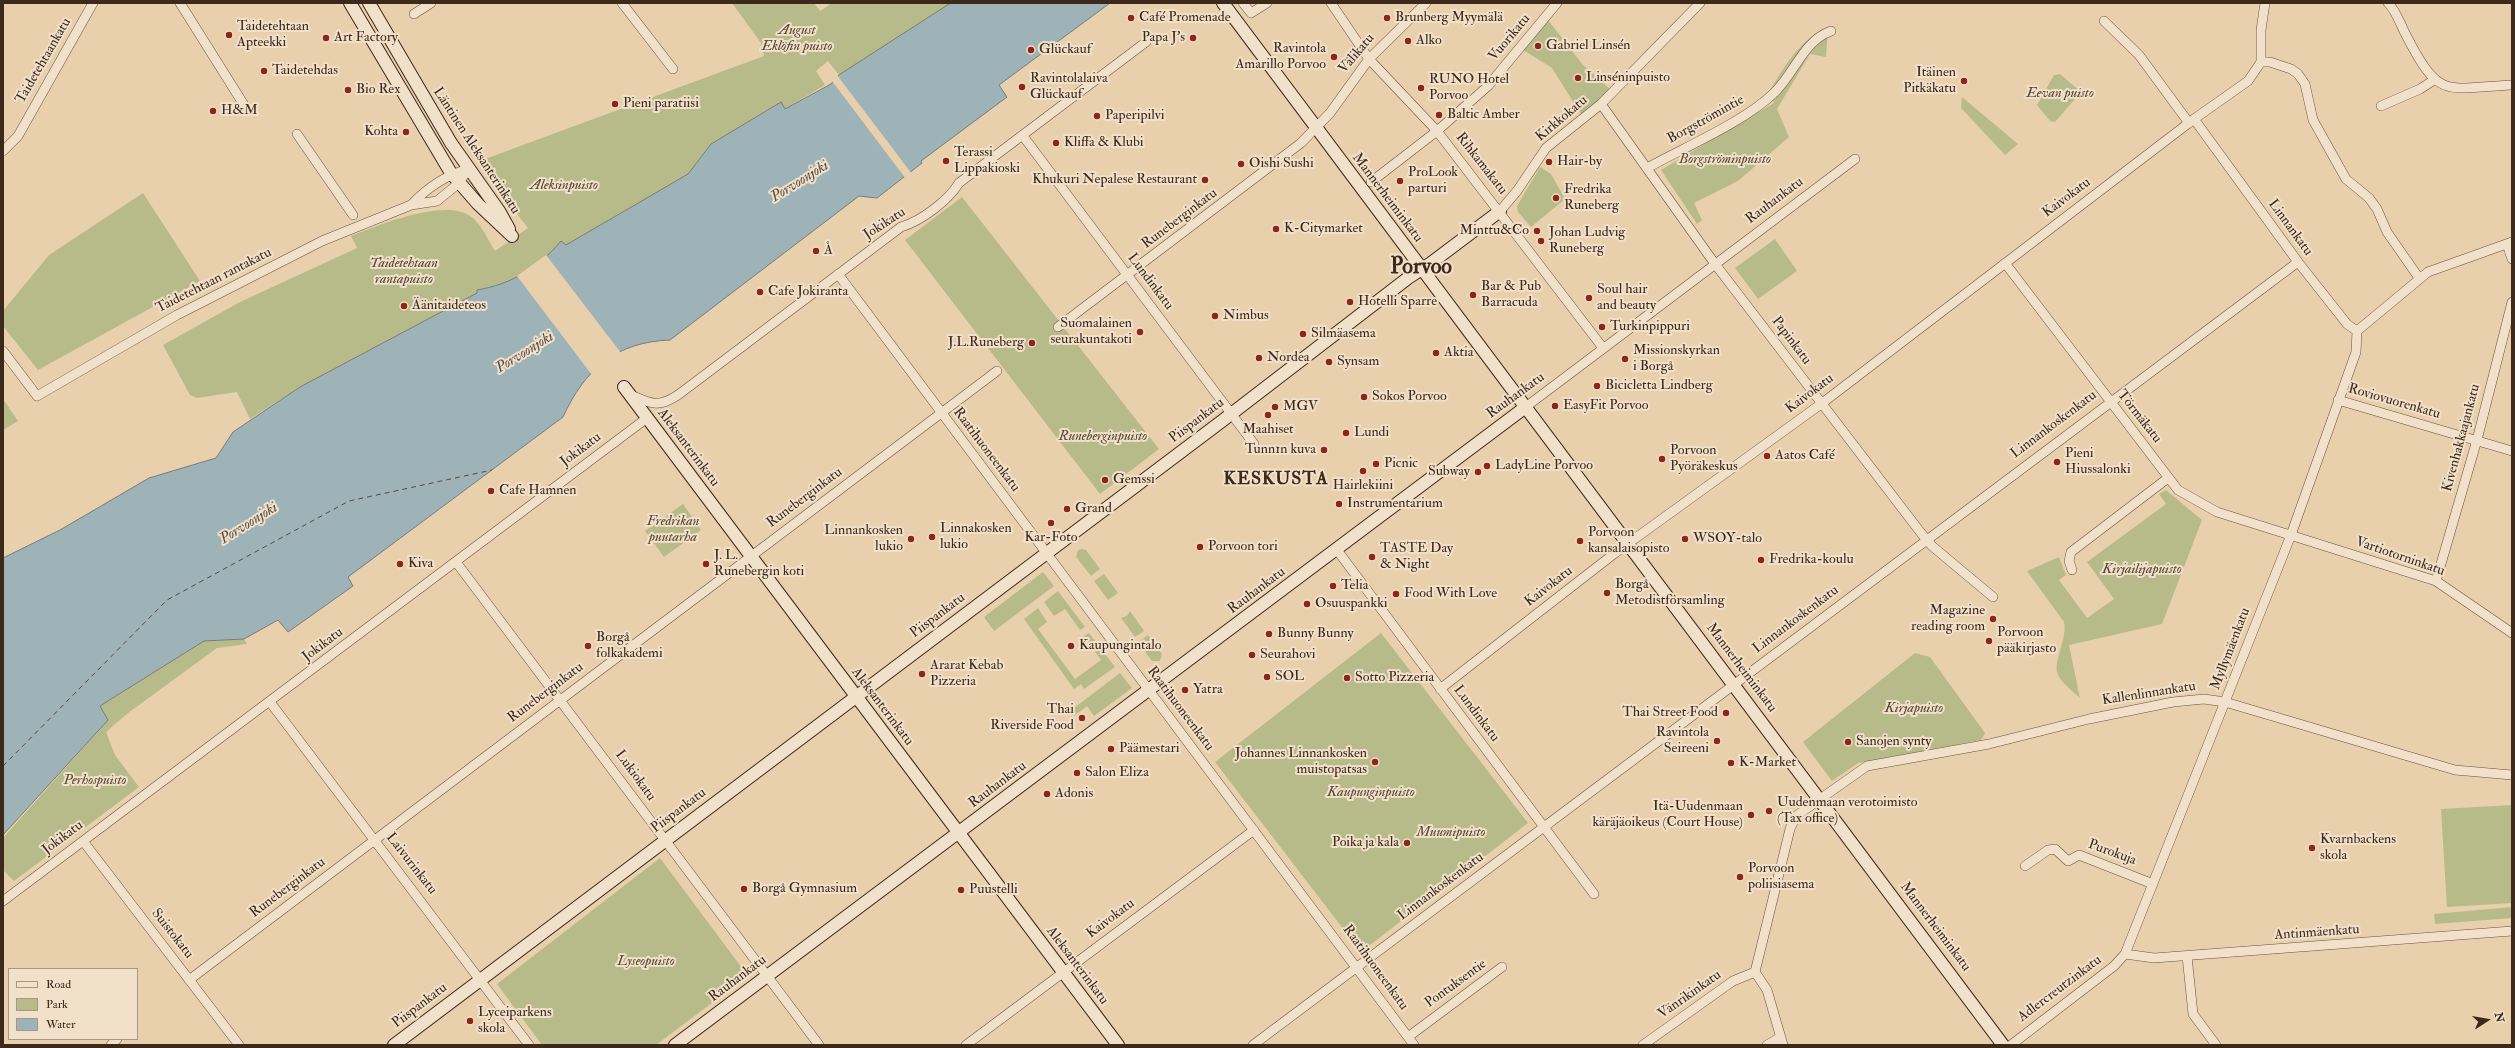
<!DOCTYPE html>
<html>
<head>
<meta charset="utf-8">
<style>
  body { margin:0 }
  #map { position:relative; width:2515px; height:1048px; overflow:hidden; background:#e9d0ad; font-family:"IM FELL Double Pica",serif }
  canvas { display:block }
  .frame { position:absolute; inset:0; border:4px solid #3d281c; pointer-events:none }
  .legend { position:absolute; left:8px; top:968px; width:130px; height:72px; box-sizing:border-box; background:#f1e0ca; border:1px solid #a99684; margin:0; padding:5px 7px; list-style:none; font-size:12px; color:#3d281c }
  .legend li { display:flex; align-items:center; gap:8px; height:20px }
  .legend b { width:20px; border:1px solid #a99684 }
  .north { position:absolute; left:2467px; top:1000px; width:40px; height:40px; -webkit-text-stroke:3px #f1e0ca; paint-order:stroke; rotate:78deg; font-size:11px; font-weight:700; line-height:16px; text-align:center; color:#3d281c }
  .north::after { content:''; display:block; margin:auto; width:14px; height:18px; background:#3d281c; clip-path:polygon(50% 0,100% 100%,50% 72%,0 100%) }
</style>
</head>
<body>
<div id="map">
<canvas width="2515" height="1048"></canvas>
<div class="frame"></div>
<ul class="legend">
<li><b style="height:5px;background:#f1e0ca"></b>Road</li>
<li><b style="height:11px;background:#b7bb89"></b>Park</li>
<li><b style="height:11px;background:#9eb3b7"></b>Water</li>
</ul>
<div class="north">N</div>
</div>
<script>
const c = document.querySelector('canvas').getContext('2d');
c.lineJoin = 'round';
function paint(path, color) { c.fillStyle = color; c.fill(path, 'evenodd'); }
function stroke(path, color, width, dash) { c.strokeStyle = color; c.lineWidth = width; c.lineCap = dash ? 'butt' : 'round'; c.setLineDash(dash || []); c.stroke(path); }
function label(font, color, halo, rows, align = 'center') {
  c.font = font + ' "IM FELL Double Pica",serif'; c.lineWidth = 4; c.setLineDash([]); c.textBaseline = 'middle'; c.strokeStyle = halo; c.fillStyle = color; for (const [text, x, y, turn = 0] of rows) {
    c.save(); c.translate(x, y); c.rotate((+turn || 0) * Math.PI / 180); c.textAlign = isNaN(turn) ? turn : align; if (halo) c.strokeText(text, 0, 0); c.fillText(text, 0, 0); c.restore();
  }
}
paint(new Path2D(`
  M 732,3 L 814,3 L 820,11 L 832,3 L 952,3 L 839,75 L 828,61 L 816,71 L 825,85 L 785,109 L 780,102 L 711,144 L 688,174 L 566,245 L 561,241 C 538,268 512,284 478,290 L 477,293 L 300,387 L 250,419 L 237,392 L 197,398 L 190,395 L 163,345 L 240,302 L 357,248 L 351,236 C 379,225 444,198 470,216 C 481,223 488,240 495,251 L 528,228 L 477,162 L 764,56 L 761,43 Z
  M 1548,20 L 1583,65 L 1610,89 L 1582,116 L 1552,68 L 1523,50 Z
  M 1828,27 L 1826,57 L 1810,54 L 1777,109 L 1789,137 L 1738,181 L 1694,203 L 1702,220 L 1697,224 L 1661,170 L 1774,103 L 1769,92 C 1784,67 1801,38 1828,27 Z
  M 2060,74 L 2081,92 L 2055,122 L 2050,121 L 2037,105 L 2054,75 Z
  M 1962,97 L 2018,144 L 2005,155 L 1961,108 Z
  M 1540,167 L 1551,174 L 1565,199 L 1531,227 L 1518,212 L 1517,206 Z
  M 143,193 L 200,281 L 38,370 L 3,326 L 3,311 L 49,255 Z
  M 962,197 L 1159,449 L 1100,494 L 905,240 Z
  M 1775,239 L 1797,271 L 1758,299 L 1735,268 Z
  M 3,399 L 18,421 L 3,430 Z
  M 2166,490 L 2202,520 L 2162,624 L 2069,645 L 2080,698 C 2073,692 2062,683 2058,675 C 2052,663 2068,638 2064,622 L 2027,571 L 2059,557 L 2066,575 L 2059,580 L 2087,618 L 2114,599 L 2087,562 L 2166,504 L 2159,494 Z
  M 683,504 L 701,530 L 664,557 L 645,531 Z
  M 1082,549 L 1086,550 L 1100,569 L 1091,576 L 1076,557 L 1078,550 Z
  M 1043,572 L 1054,586 L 994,631 L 984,617 Z
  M 1104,574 L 1118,593 L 1108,600 L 1094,581 Z
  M 1058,591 L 1085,627 L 1080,630 L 1065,609 L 1054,616 L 1044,602 Z
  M 1038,608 L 1047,622 L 1038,629 L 1075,679 L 1101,660 L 1084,636 L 1089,633 L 1115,667 L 1084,689 L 1081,684 L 1074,689 L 1024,619 Z
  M 1130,611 L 1144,631 L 1135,637 L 1121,618 L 1127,616 Z
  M 1381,633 L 1528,823 L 1361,952 L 1215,762 Z
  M 1148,635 L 1162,654 L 1160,661 L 1152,661 L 1138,642 Z
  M 244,639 L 247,644 L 217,648 L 128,713 L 106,732 L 115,755 L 139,787 L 14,881 L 3,870 L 3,838 L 108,720 L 99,707 L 204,641 Z
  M 1915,653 L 1930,657 L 1985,733 L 1981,740 L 1858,763 L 1832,781 L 1803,742 Z
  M 1120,673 L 1132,688 L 1094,716 L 1087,706 L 1074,716 L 1070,711 Z
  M 2512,805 L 2512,903 L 2447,907 L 2441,809 Z
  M 660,858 L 748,976 L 656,1045 L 542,1045 L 497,984 Z
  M 2512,907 L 2512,918 L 2435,924 L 2434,914 Z`), '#b7bb89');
const water = new Path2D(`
  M 951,3 L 1110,3 L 999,85 L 1007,97 L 921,161 L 922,163 L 877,198 L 859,196 L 670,340 C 616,342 585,369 563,417 L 348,577 L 353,586 L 288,632 L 278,620 L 244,639 L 204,641 L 100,706 L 108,720 L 3,835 L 3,558 L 60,530 L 149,478 L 216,458 L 233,432 L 300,387 L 477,293 L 477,290 C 512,284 538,268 561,241 L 566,245 L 688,174 L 711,144 L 781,102 L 785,109 L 831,84 L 839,75 Z`);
paint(water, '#9eb3b7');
stroke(water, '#777b79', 1);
paint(new Path2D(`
  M 837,75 L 912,174 L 906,179 L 832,81 Z
  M 546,255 L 621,353 L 592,375 L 517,276 Z`), '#e9d0ad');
stroke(new Path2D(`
  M 3,766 L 167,600 L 349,501 L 492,470`), '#554b43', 1, [5, 4]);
const street = new Path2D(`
  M 180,3 L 244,105
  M 622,3 L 673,69
  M 1243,3 L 1251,13 L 1267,3
  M 1331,3 L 1369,59 L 1437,131 L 1603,348
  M 2388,3 C 2396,10 2401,26 2406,35 C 2440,101 2445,88 2512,85
  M 414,14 L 431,3
  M 2104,21 L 2139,55 L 2189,123
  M 2261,62 L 2270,62 L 2291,69 L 2298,74 L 2305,84 L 2313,120 L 2346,179 L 2369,198 L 2377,209 L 2387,232 L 2419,278
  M 1601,104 L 1715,264 L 1921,533 L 1932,546 L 1993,597
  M 2381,106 L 2420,89 L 2434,80
  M 297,134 L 353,215
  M 1023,136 L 1254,444
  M 3,151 L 18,136 L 93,3
  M 1647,168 C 1685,147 1744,122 1774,93 C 1795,73 1803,41 1831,31
  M 1371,182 L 1437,131 L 1488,86 L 1557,3
  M 411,205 C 427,188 446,175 468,169
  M 1500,211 L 1517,191 L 1546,148 L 1601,104 L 1700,3
  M 2507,244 L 2512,259
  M 2005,263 L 2178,490 L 2217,512 L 2436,581 L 2512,633
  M 838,274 L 1414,1045
  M 1058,327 L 1301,143 L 1330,113 L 1369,59 L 1426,3
  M 2357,331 L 2428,272 L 2512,242
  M 3,351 L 37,396 L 177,315 L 322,241 L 411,205 L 437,201 L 459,183 L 468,169
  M 631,395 C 652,404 658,408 678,395 L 901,227 C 921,221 948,201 959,183 L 1146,42
  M 2338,400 L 2512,451
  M 1527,406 L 1855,159
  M 1337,550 L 1594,894
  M 456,562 L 819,1045
  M 2072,570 L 2069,561 L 2071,552 L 2168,478
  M 2436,581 L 2477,440 L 2512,302
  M 1440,689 L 1615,553 L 1821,404 L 2194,119 L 2248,81 L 2261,62 L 2261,30 L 2265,3
  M 270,702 L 529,1045
  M 83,841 L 239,1045
  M 2025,866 L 2048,850 L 2055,849 L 2068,861 L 2079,855 L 2153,884
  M 3,901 L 647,418
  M 2125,954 L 2154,958 L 2512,931
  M 2187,956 L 2193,1014 L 2216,1045
  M 189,980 L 997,371
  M 1408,1037 L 1502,967
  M 111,1045 L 117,1039
  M 966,1045 L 1254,830
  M 1253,1045 L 2298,262
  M 1643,1045 L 1733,981 L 1755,972
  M 1767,1045 L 1781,1037
  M 1783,1045 L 1767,990 L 1755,972 L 1790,829 L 1796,816 L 1867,766 L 1989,744 L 2089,719 L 2173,702 L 2204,699 L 2225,702 L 2455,770 L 2512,775
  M 2011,1045 L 2114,966 L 2125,954 L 2291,535 L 2356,352 L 2357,331 L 2347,324 L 2298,262 L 2194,119`);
const secondary = new Path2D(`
  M 350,3 L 451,173 L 478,204 L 512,236
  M 369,3 L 451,143 L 499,211 L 509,229
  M 1223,3 L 2003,1045
  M 624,387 L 1118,1045
  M 394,1045 L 1222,421 L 1408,278 L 1431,263 L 1500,211
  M 675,1045 L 1527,406`);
stroke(street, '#685240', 10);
stroke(secondary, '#3d281c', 14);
stroke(street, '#f1e0ca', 9);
stroke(secondary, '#f1e0ca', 12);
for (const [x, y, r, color] of [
  [1131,18,4,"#8f2418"],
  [1387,18,4,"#8f2418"],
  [229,35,4,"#8f2418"],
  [326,38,4,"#8f2418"],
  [1193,38,4,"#8f2418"],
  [1408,41,4,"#8f2418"],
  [1538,46,4,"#8f2418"],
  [1031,50,4,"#8f2418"],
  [1334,57,4,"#8f2418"],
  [264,71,4,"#8f2418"],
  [1578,78,4,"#8f2418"],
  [1964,81,4,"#8f2418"],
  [1022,87,4,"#8f2418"],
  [1421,88,4,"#8f2418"],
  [348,90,4,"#8f2418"],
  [615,104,4,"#8f2418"],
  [213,111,4,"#8f2418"],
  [1439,115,4,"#8f2418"],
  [1097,116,4,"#8f2418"],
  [406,132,4,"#8f2418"],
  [1056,143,4,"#8f2418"],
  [946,161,4,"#8f2418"],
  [1549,162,4,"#8f2418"],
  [1241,164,4,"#8f2418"],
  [1205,180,4,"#8f2418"],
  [1400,181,4,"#8f2418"],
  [1556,198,4,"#8f2418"],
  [1276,229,4,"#8f2418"],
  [1537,231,4,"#8f2418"],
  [1541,241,4,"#8f2418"],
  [816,251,4,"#8f2418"],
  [760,292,4,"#8f2418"],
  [1473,295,4,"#8f2418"],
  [1589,298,4,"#8f2418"],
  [1350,302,4,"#8f2418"],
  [404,306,4,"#8f2418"],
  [1215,316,4,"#8f2418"],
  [1602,327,4,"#8f2418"],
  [1140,332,4,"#8f2418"],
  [1303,334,4,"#8f2418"],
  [1032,343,4,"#8f2418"],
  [1436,353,4,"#8f2418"],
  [1259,358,4,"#8f2418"],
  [1625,359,4,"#8f2418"],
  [1329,362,4,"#8f2418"],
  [1597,386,4,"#8f2418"],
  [1364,397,4,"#8f2418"],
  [1555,406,4,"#8f2418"],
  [1275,407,4,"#8f2418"],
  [1268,415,4,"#8f2418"],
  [1346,433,4,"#8f2418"],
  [1324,450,4,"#8f2418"],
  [1767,456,4,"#8f2418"],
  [1662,459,4,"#8f2418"],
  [2057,462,4,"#8f2418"],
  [1376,464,4,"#8f2418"],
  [1487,466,4,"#8f2418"],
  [1363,471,4,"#8f2418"],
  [1478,472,4,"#8f2418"],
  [1105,480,4,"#8f2418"],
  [491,491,4,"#8f2418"],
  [1339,504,4,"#8f2418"],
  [1067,509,4,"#8f2418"],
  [1051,523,4,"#8f2418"],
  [932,537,4,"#8f2418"],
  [911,539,4,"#8f2418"],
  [1685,539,4,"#8f2418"],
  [1580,541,4,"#8f2418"],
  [1200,547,4,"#8f2418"],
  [1372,557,4,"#8f2418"],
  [1761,560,4,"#8f2418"],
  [400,564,4,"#8f2418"],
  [706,564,4,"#8f2418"],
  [1333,586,4,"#8f2418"],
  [1607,593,4,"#8f2418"],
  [1396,594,4,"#8f2418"],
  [1307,604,4,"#8f2418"],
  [1993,619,4,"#8f2418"],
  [1269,634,4,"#8f2418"],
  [1989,641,4,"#8f2418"],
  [588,646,4,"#8f2418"],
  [1071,646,4,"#8f2418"],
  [1252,655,4,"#8f2418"],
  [922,674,4,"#8f2418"],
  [1267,677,4,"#8f2418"],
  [1347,678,4,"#8f2418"],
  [1185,690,4,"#8f2418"],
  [1726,713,4,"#8f2418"],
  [1082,718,4,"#8f2418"],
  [1717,741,4,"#8f2418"],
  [1848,742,4,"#8f2418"],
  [1111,749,4,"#8f2418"],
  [1375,762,4,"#8f2418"],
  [1731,763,4,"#8f2418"],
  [1077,773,4,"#8f2418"],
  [1047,794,4,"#8f2418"],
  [1769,811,4,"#8f2418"],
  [1751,815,4,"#8f2418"],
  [1407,843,4,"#8f2418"],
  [2312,848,4,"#8f2418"],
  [1740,877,4,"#8f2418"],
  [744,889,4,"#8f2418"],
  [961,890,4,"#8f2418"],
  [470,1021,4,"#8f2418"]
]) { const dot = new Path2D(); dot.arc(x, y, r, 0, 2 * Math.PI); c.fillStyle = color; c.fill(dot); stroke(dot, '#f1e0ca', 1.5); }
label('14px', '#3d281c', '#f1e0ca', [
  ["Café Promenade",1139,18],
  ["Brunberg Myymälä",1395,18],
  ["Taidetehtaan",237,27],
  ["Apteekki",237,43],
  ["Art Factory",334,38],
  ["Papa J's",1185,38,"right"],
  ["Alko",1416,41],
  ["Gabriel Linsén",1546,46],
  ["Ravintola",1326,49,"right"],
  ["Amarillo Porvoo",1326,65,"right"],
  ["Glückauf",1039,50],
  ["Taidetehdas",272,71],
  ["Itäinen",1956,73,"right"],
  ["Pitkäkatu",1956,89,"right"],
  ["Linséninpuisto",1586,78],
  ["Ravintolalaiva",1030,79],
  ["Glückauf",1030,95],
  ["RUNO Hotel",1429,80],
  ["Porvoo",1429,96],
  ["Bio Rex",356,90],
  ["Pieni paratiisi",623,104],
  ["H&M",221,111],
  ["Baltic Amber",1447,115],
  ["Paperipilvi",1105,116],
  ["Kohta",398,132,"right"],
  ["Kliffa & Klubi",1064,143],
  ["Terassi",954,153],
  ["Lippakioski",954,169],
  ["Hair-by",1557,162],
  ["Oishi Sushi",1249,164],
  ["ProLook",1408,173],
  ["parturi",1408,189],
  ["Khukuri Nepalese Restaurant",1197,180,"right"],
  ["Fredrika",1564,190],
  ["Runeberg",1564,206],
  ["K-Citymarket",1284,229],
  ["Minttu&Co",1529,231,"right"],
  ["Johan Ludvig",1549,233],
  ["Runeberg",1549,249],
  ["Å",824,251],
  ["Bar & Pub",1481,287],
  ["Barracuda",1481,303],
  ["Soul hair",1597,290],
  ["and beauty",1597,306],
  ["Cafe Jokiranta",768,292],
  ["Hotelli Sparre",1358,302],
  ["Äänitaideteos",412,306],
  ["Nimbus",1223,316],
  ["Suomalainen",1132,324,"right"],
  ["seurakuntakoti",1132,340,"right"],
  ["Turkinpippuri",1610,327],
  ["Silmäasema",1311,334],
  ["J.L.Runeberg",1024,343,"right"],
  ["Missionskyrkan",1633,351],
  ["i Borgå",1633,367],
  ["Aktia",1444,353],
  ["Nordea",1267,358],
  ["Synsam",1337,362],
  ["Bicicletta Lindberg",1605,386],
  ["Sokos Porvoo",1372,397],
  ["EasyFit Porvoo",1563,406],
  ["MGV",1283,407],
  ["Maahiset",1268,430,"center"],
  ["Lundi",1354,433],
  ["Tunn1n kuva",1316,450,"right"],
  ["Porvoon",1670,451],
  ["Pyöräkeskus",1670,467],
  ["Pieni",2065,454],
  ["Hiussalonki",2065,470],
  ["Aatos Café",1775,456],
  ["Picnic",1384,464],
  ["LadyLine Porvoo",1495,466],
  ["Subway",1470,472,"right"],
  ["Gemssi",1113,480],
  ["Hairlekiini",1363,486,"center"],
  ["Cafe Hamnen",499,491],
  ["Instrumentarium",1347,504],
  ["Grand",1075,509],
  ["Linnakosken",940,529],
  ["lukio",940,545],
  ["Linnankosken",903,531,"right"],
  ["lukio",903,547,"right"],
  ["Porvoon",1588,533],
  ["kansalaisopisto",1588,549],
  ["Kar-Foto",1051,538,"center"],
  ["WSOY-talo",1693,539],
  ["Porvoon tori",1208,547],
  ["TASTE Day",1380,549],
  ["& Night",1380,565],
  ["J. L.",714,556],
  ["Runebergin koti",714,572],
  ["Fredrika-koulu",1769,560],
  ["Kiva",408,564],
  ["Borgå",1615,585],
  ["Metodistförsamling",1615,601],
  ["Telia",1341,586],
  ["Food With Love",1404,594],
  ["Osuuspankki",1315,604],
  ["Magazine",1985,611,"right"],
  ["reading room",1985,627,"right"],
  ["Porvoon",1997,633],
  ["pääkirjasto",1997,649],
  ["Bunny Bunny",1277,634],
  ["Borgå",596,638],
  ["folkakademi",596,654],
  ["Kaupungintalo",1079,646],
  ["Seurahovi",1260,655],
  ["Ararat Kebab",930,666],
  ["Pizzeria",930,682],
  ["SOL",1275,677],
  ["Sotto Pizzeria",1355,678],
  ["Yatra",1193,690],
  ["Thai",1074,710,"right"],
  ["Riverside Food",1074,726,"right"],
  ["Thai Street Food",1718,713,"right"],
  ["Ravintola",1709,733,"right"],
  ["Seireeni",1709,749,"right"],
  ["Sanojen synty",1856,742],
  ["Päämestari",1119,749],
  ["Johannes Linnankosken",1367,754,"right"],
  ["muistopatsas",1367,770,"right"],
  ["K-Market",1739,763],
  ["Salon Eliza",1085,773],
  ["Adonis",1055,794],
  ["Uudenmaan verotoimisto",1777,803],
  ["(Tax office)",1777,819],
  ["Itä-Uudenmaan",1743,807,"right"],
  ["käräjäoikeus (Court House)",1743,823,"right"],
  ["Kvarnbackens",2320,840],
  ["skola",2320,856],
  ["Poika ja kala",1399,843,"right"],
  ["Porvoon",1748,869],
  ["poliisiasema",1748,885],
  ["Borgå Gymnasium",752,889],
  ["Puustelli",969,890],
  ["Lyceiparkens",478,1013],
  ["skola",478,1029]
], 'left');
label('italic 14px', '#554532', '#f1e0ca', [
  ["August",797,31],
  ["Eklöfin puisto",797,47],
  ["Eevan puisto",2060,94],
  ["Borgströminpuisto",1725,160],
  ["Aleksinpuisto",564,186],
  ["Taidetehtaan",404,264],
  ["rantapuisto",404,280],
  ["Runeberginpuisto",1103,437],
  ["Fredrikan",673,522],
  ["puutarha",673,538],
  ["Kirjailijapuisto",2142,570],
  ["Kirjapuisto",1914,709],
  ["Perhospuisto",95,781],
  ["Kaupunginpuisto",1371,793],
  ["Muumipuisto",1451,833],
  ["Lyseopuisto",646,962]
]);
label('14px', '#3d281c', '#f1e0ca', [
  ["Vuorikatu",1510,38,-50],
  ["Välikatu",1357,54,-50],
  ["Taidetehtaankatu",44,61,-60],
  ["Kirkkokatu",1562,119,-40],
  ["Borgströmintie",1706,120,-29],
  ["Läntinen Aleksanterinkatu",476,151,57],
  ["Rihkamakatu",1481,164,52],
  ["Mannerheiminkatu",1387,198,53],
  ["Kaivokatu",2067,198,-37],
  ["Rauhankatu",1775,201,-37],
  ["Runeberginkatu",1180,219,-37],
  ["Jokikatu",885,224,-33],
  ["Linnankatu",2290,228,54],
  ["Taidetehtaan rantakatu",214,281,-27],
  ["Lundinkatu",1150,282,53],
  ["Papinkatu",1791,341,53],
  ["Kaivokatu",1810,394,-37],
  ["Rauhankatu",1516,396,-36],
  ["Roviovuorenkatu",2394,402,16],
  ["Törmäkatu",2139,417,52],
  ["Piispankatu",1197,421,-37],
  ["Linnankoskenkatu",2054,425,-37],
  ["Kivenhakkaajankatu",2462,438,-75],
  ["Aleksanterinkatu",688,448,53],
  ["Jokikatu",581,450,-37],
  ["Raatihuoneenkatu",986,450,53],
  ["Runeberginkatu",805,498,-37],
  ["Vartiotorninkatu",2400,557,19],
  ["Kaivokatu",1549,587,-38],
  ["Rauhankatu",1257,591,-37],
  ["Piispankatu",938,616,-37],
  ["Linnankoskenkatu",1796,620,-37],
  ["Jokikatu",323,645,-37],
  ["Myllymäenkatu",2231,649,-69],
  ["Mannerheiminkatu",1741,668,53],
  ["Runeberginkatu",546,693,-37],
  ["Kallenlinnankatu",2149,694,-9],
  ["Aleksanterinkatu",882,707,53],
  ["Raatihuoneenkatu",1180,709,53],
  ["Lundinkatu",1476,714,53],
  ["Lukiokatu",635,776,54],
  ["Rauhankatu",998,785,-37],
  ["Piispankatu",679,811,-37],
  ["Jokikatu",63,838,-37],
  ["Purokuja",2112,853,20],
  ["Laivurinkatu",411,864,52],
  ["Linnankoskenkatu",1441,887,-37],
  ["Runeberginkatu",288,888,-37],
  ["Kaivokatu",1111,919,-37],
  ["Mannerheiminkatu",1935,927,53],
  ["Antinmäenkatu",2317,933,-4],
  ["Suistokatu",172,934,52],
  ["Aleksanterinkatu",1077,966,53],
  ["Raatihuoneenkatu",1375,968,54],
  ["Rauhankatu",738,979,-37],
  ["Pontuksentie",1456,984,-36],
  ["Adlercreutzinkatu",2060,989,-37],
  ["Vänrikinkatu",1690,995,-35],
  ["Piispankatu",420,1006,-37]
]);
label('italic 15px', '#554b43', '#f1e0ca', [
  ["Porvoonjoki",800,182,-32],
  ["Porvoonjoki",525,353,-32],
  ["Porvoonjoki",249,524,-32]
]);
c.letterSpacing = '1px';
label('bold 18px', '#3d281c', '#f1e0ca', [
  ["KESKUSTA",1276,480]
]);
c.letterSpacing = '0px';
label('bold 22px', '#3d281c', '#f1e0ca', [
  ["Porvoo",1421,268]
]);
</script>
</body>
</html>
